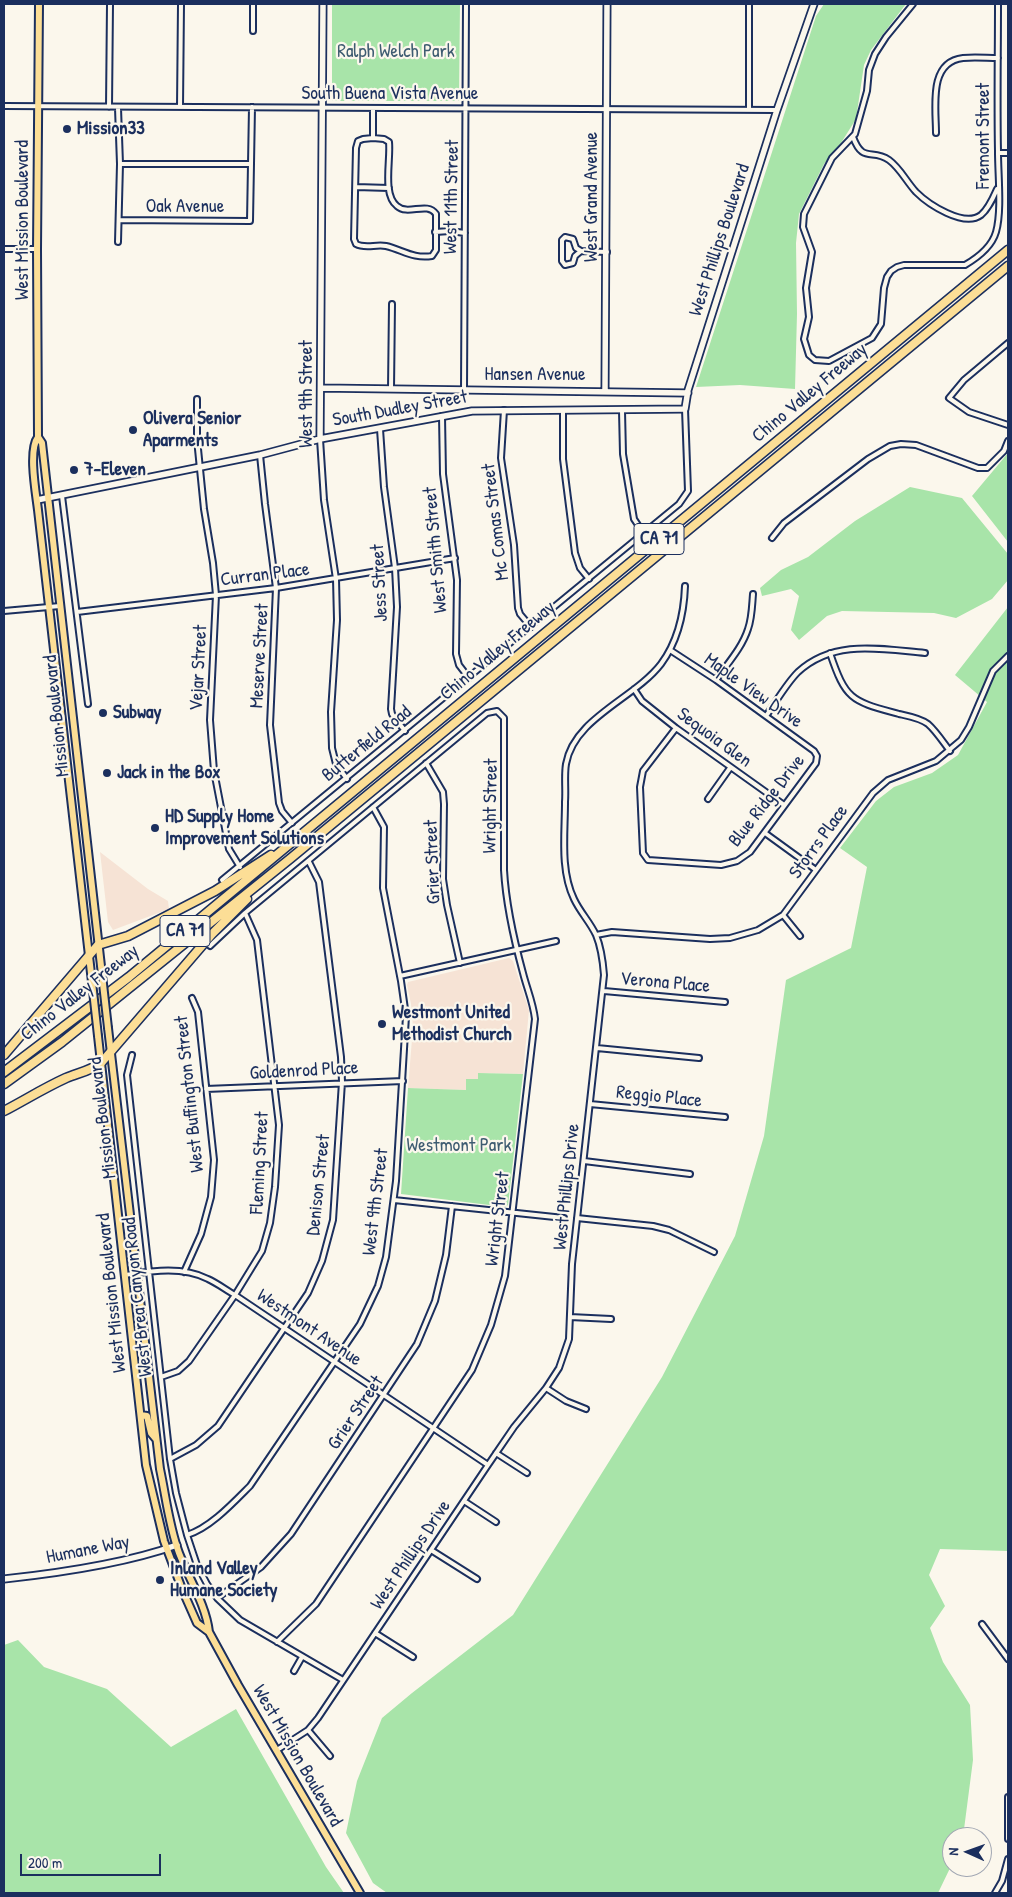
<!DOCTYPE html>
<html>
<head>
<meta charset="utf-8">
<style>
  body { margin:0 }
  #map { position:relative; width:1012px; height:1897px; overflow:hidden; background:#fbf7ec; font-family:"Patrick Hand",sans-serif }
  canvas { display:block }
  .frame { position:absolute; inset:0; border:5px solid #1b2f5e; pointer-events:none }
  .north { position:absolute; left:942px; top:1827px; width:50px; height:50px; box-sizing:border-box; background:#fbf7ec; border:1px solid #a1a7b3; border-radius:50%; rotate:272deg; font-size:14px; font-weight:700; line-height:20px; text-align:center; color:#1b2f5e }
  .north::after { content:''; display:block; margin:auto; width:18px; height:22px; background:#1b2f5e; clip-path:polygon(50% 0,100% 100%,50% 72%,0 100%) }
  .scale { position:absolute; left:20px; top:1854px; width:141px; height:22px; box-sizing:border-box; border:2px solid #1b2f5e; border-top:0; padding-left:6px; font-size:15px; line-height:18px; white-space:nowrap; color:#1b2f5e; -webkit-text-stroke:4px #fbf7ec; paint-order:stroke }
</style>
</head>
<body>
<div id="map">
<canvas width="1012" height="1897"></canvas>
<div class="frame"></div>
<div class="north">N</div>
<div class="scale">200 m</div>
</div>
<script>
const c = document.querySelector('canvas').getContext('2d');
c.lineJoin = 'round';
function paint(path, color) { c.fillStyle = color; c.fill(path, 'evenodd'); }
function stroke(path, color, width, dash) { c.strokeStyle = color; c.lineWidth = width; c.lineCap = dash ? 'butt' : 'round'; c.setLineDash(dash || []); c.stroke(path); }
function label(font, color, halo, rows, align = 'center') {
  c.font = font + ' "Patrick Hand",sans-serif'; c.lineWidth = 4.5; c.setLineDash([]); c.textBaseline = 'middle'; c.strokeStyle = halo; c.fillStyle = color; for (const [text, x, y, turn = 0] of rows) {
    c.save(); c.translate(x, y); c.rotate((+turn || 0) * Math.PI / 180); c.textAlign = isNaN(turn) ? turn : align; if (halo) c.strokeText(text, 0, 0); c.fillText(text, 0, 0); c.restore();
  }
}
paint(new Path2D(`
  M 100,852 L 148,889 L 168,901 L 169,909 L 113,930 L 108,922 Z
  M 509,958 L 513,961 L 529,1010 L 523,1074 L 479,1073 L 478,1080 L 466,1090 L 408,1088 L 413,1027 L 411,1004 L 407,985 L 408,982 Z`), '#f6e3d5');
paint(new Path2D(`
  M 332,4 L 460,4 L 459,101 L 332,101 Z
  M 824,4 L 906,4 L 871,50 L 864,65 L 856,119 L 841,143 L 824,164 L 799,214 L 796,243 L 797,314 L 795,389 L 740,385 L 696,387 L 816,16 Z
  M 1008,453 L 1008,542 L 972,496 Z
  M 910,487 L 962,498 L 1008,554 L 1008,580 L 992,599 L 956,618 L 934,613 L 842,611 L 827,616 L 799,640 L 791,630 L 799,596 L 791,589 L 762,596 L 760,588 L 781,570 L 808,557 L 855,521 Z
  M 1008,607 L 1008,1551 L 940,1549 L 929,1575 L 945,1606 L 930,1628 L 943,1662 L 970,1705 L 973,1760 L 963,1837 L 952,1837 L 952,1864 L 938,1893 L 387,1893 L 373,1883 L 346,1833 L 357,1781 L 382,1718 L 412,1693 L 513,1615 L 662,1377 L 735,1236 L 764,1136 L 786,980 L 851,948 L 867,867 L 840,848 L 876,801 L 894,787 L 932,773 L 958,755 L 987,702 L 955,675 Z
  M 478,1073 L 523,1074 L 508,1205 L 505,1207 L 401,1194 L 408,1088 L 466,1090 L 466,1079 L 478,1079 Z
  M 18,1640 L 44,1667 L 107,1689 L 171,1747 L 236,1709 L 326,1867 L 344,1893 L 4,1893 L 4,1645 Z`), '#a8e4a9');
const street = new Path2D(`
  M 253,4 L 253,31
  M 749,4 L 749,110
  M 913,4 L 886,37 L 875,54 L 869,70 L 867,91 L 855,134 L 832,158 L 804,214 L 803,227 L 812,252 L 806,288 L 809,317 L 804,339 L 809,355 L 815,360 L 829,361 L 872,338 L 881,324 L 884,288 L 887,277 L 891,271 L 897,267 L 904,265 L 965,265 C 977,258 992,246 996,232 C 1002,211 998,175 998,152 C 997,103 998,53 998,4
  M 4,106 L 777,110
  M 109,107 L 110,4
  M 180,107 L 181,4
  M 118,108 L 120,164 L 118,242
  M 936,133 C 936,107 928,62 963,58 C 974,57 987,58 998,58
  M 853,137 C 863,164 872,148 889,160 C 900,168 906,181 916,192 C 928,204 964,228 981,215 C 989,208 993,198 997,189
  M 373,138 L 384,139 L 389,142 C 391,160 382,194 397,206 C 408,216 427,201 436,214 L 436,250 L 432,256 C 413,259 403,250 386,246 C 376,244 365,249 356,244 L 354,239 L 356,148 L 358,141 L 363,139 Z
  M 373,138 L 373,109
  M 998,153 L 1008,153
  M 120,164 L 250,164
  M 356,187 L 389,188
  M 119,220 L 250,221 L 252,107
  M 435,232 L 450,231 L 465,233
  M 4,249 L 37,249
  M 581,251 L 575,256 L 573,263 L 565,265 L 562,261 L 562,240 L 565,237 L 573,239 L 576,248 L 581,251 L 607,252
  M 1008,343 L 964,380 L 949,398 L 969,412 L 1008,425
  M 391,389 L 392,304
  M 464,390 L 466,4
  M 197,399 L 197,439 L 204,509 L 213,563 L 216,595 L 210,720 L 214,771 L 229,849 L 240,867
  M 504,410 L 501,458 L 514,545 L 518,608 L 520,614 L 531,627
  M 563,411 L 563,459 L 575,553 L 580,568 L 589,579
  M 622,411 L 623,454 L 634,519 L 644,534
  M 442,416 L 443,474 L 457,580 L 456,654 L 459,665 L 469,678
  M 380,429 L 384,487 L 395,568 L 397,607 L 391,709 L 392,714 L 405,731
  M 320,439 L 324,500 L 336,579 L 337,620 L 331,712 L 332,748 L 336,764 L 347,779
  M 260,455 L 265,504 L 276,588 L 270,725 L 279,803 L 282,811 L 292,823
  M 62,496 L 88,704
  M 772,538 L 784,523 L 868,459 L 890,446 L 901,444 L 916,445 L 978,468 L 987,468 L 1004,451 L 1008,441
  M 4,611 L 60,606
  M 77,612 L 276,588 L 455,558
  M 670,650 L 716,680 L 814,751 L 817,756 L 816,763 L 750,852 L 737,861 L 721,865 L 648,860 L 643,853 L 640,787 L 643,771 L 676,728
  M 830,653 C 846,701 852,701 899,714 C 908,716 920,718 928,724 C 936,731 943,742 950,751
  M 716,680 C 727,664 742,648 748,629 C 752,618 752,606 753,594
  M 634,689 L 642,701 L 676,728 L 784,805
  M 766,716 C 776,702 786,684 798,672 C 834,639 880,649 925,653
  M 426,763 L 443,792 L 444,804 L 443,879 L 447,905 L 460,963
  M 708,799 L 730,768
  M 765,833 L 816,870
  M 222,880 L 679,504 L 688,491 L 685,409
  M 783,915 L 800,936
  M 596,935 L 612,932 L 710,939 L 730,938 L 758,930 L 783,915 L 873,793 L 888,780 L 936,761 L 961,740 L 969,727 L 993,671 L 1008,656
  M 210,946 L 245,913 L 487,713 L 497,711 L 504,718 L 504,870 C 506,905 514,940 523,973 C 527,989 533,1002 535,1019 L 505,1276 L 491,1325 L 472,1370 L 316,1604 L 277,1642
  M 400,976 L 556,941
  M 604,991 L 725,1002
  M 597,1048 L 699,1058
  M 132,1055 L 127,1075 L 170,1459 L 176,1493 L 187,1535 L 197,1565 L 207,1584 L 217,1598 L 240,1620 L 343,1680
  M 206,1089 L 403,1081
  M 590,1104 L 725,1117
  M 584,1161 L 690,1174
  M 394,1200 L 564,1218
  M 577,1218 L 653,1226 L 669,1230 L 714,1252
  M 184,1272 L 201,1234 L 211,1197 L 214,1160 L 198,1012 L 192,998
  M 125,1275 C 152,1271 182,1266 208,1279 C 217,1283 226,1290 235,1295 L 488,1465
  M 570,1317 L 611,1319
  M 161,1377 L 178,1371 L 189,1361 L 235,1295 L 262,1251 L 270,1223 L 275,1187 L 279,1125 L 257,940 L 245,913
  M 546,1388 L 566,1401 L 586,1409
  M 496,1453 L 527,1473
  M 170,1459 L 196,1445 L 218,1426 L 308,1293 L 322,1261 L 333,1220 L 342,1082 L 341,1057 L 319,882 L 309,862
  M 464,1501 L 496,1522
  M 187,1535 C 210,1528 233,1503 250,1486 L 360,1324 L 378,1286 L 386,1257 L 396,1181 L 406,1016 L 401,981 L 383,888 L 384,827 L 373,807
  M 431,1550 L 477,1579
  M 217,1598 L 261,1567 L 291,1534 L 417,1344 L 435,1301 L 446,1255 L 452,1206
  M 982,1624 L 1008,1659
  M 375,1633 L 413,1657
  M 294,1671 L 302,1657
  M 308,1730 L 330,1756
  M 277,1750 L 308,1730 L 318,1718 L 488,1465 L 514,1427 L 546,1388 L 559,1368 L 569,1339 L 572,1264 L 604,975 C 603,962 601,947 596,935 C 590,922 580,912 574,899 C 560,870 565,834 565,802 C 566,790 564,776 566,764 C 574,718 634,699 661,664 C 678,641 684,614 685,586
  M 1008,1797 L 1008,1839
  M 995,1893 L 1002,1881 L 1008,1859`);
const secondary = new Path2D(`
  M 321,388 L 688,393
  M 605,391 L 607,4
  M 320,439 L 323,4
  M 37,500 L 260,455 L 320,439 L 472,411 L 685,409 L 688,390 L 777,110 L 814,4
  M 4,1579 C 60,1573 124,1564 177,1545`);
const primary = new Path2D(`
  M 39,4 L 37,249 L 38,437 L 42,443 L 102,975
  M 38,437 C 28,450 36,493 38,510 L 92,982
  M 108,1028 L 160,1469 C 166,1497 169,1526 179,1553 C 189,1579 206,1605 209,1632
  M 98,1036 L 146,1465 L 164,1541 L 182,1589 L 197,1623 L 209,1632 L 238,1685 L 360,1893
  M 141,1415 L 147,1416 L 151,1433 L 156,1439`);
const highway = new Path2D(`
  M 4,1055 L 98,945 L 128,936 L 215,891 L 271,855
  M 4,1072 L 129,977 L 1008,250
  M 4,1084 L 62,1042 L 291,858 L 1008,266
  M 4,1111 C 25,1100 44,1088 66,1078 C 78,1073 90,1071 101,1063 L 212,934 L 247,899`);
stroke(street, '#1b2f5e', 8);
stroke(secondary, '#1b2f5e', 9);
stroke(primary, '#1b2f5e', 10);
stroke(highway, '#1b2f5e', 11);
stroke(street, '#fbf7ec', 4);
stroke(secondary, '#fbf7ec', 5.5);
stroke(primary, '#fcde96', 6);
stroke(highway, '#fcde96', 8);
const primaryBridge = new Path2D(`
  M 102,975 L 108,1028
  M 92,982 L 98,1036`);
stroke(primaryBridge, '#1b2f5e', 10, []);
stroke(primaryBridge, '#fcde96', 6);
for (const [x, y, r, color] of [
  [67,129,5,"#1b2f5e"],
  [133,430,5,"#1b2f5e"],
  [74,470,5,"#1b2f5e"],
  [103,713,5,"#1b2f5e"],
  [107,773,5,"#1b2f5e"],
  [155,828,5,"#1b2f5e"],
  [382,1024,5,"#1b2f5e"],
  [160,1580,5,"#1b2f5e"]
]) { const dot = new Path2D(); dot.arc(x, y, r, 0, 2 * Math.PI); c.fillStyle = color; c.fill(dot); stroke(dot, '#fbf7ec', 2); }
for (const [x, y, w] of [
  [659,539,50],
  [185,931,50]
]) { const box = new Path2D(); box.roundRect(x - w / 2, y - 15.5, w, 31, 4); c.fillStyle = '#fbf7ec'; c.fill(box); stroke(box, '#1b2f5e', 1); }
label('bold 18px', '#1b2f5e', null, [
  ["CA 71",659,539],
  ["CA 71",185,931]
]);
label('19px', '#3e5c71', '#fbf7ec', [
  ["Ralph Welch Park",396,52],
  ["Westmont Park",459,1146]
]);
label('19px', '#1b2f5e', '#fbf7ec', [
  ["South Buena Vista Avenue",390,94],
  ["Fremont Street",984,136,-90],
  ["West 11th Street",452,197,-89],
  ["West Grand Avenue",592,197,-90],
  ["Oak Avenue",185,207],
  ["West Mission Boulevard",23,220,-90],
  ["West Phillips Boulevard",720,240,-72],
  ["Hansen Avenue",535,375],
  ["Chino Valley Freeway",810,393,-40],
  ["West 9th Street",307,394,-90],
  ["South Dudley Street",400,409,-10],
  ["Mc Comas Street",496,522,-97],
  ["West Smith Street",436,550,-95],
  ["Curran Place",265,575,-7],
  ["Jess Street",380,583,-93],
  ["Chino Valley Freeway",498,651,-40],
  ["Meserve Street",260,656,-87],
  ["Vejar Street",199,668,-87],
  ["Maple View Drive",753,691,35],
  ["Mission Boulevard",57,716,-96],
  ["Sequoia Glen",714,738,36],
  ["Butterfield Road",367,744,-39],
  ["Blue Ridge Drive",767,801,-52],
  ["Wright Street",491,806,-89],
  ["Storrs Place",819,842,-54],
  ["Grier Street",433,862,-92],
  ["Verona Place",665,983,5],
  ["Chino Valley Freeway",80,993,-38],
  ["Goldenrod Place",304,1071,-3],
  ["West Buffington Street",190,1094,-96],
  ["Reggio Place",659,1097,6],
  ["Mission Boulevard",103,1118,-97],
  ["Fleming Street",260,1163,-87],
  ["Denison Street",319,1185,-84],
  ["West Phillips Drive",567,1187,-84],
  ["West 9th Street",376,1202,-83],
  ["Wright Street",498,1219,-83],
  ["West Mission Boulevard",112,1293,-96],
  ["West Brea Canyon Road",138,1297,-96],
  ["Westmont Avenue",309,1328,34],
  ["Grier Street",356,1413,-56],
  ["Humane Way",88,1550,-11],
  ["West Phillips Drive",411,1555,-56],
  ["West Mission Boulevard",297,1756,60]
]);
label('bold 19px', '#1b2f5e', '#fbf7ec', [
  ["Mission33",77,129],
  ["Olivera Senior",143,419],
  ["Aparments",143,441],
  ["7-Eleven",84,470],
  ["Subway",113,713],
  ["Jack in the Box",117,773],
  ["HD Supply Home",165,817],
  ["Improvement Solutions",165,839],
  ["Westmont United",392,1013],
  ["Methodist Church",392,1035],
  ["Inland Valley",170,1569],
  ["Humane Society",170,1591]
], 'left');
</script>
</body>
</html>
